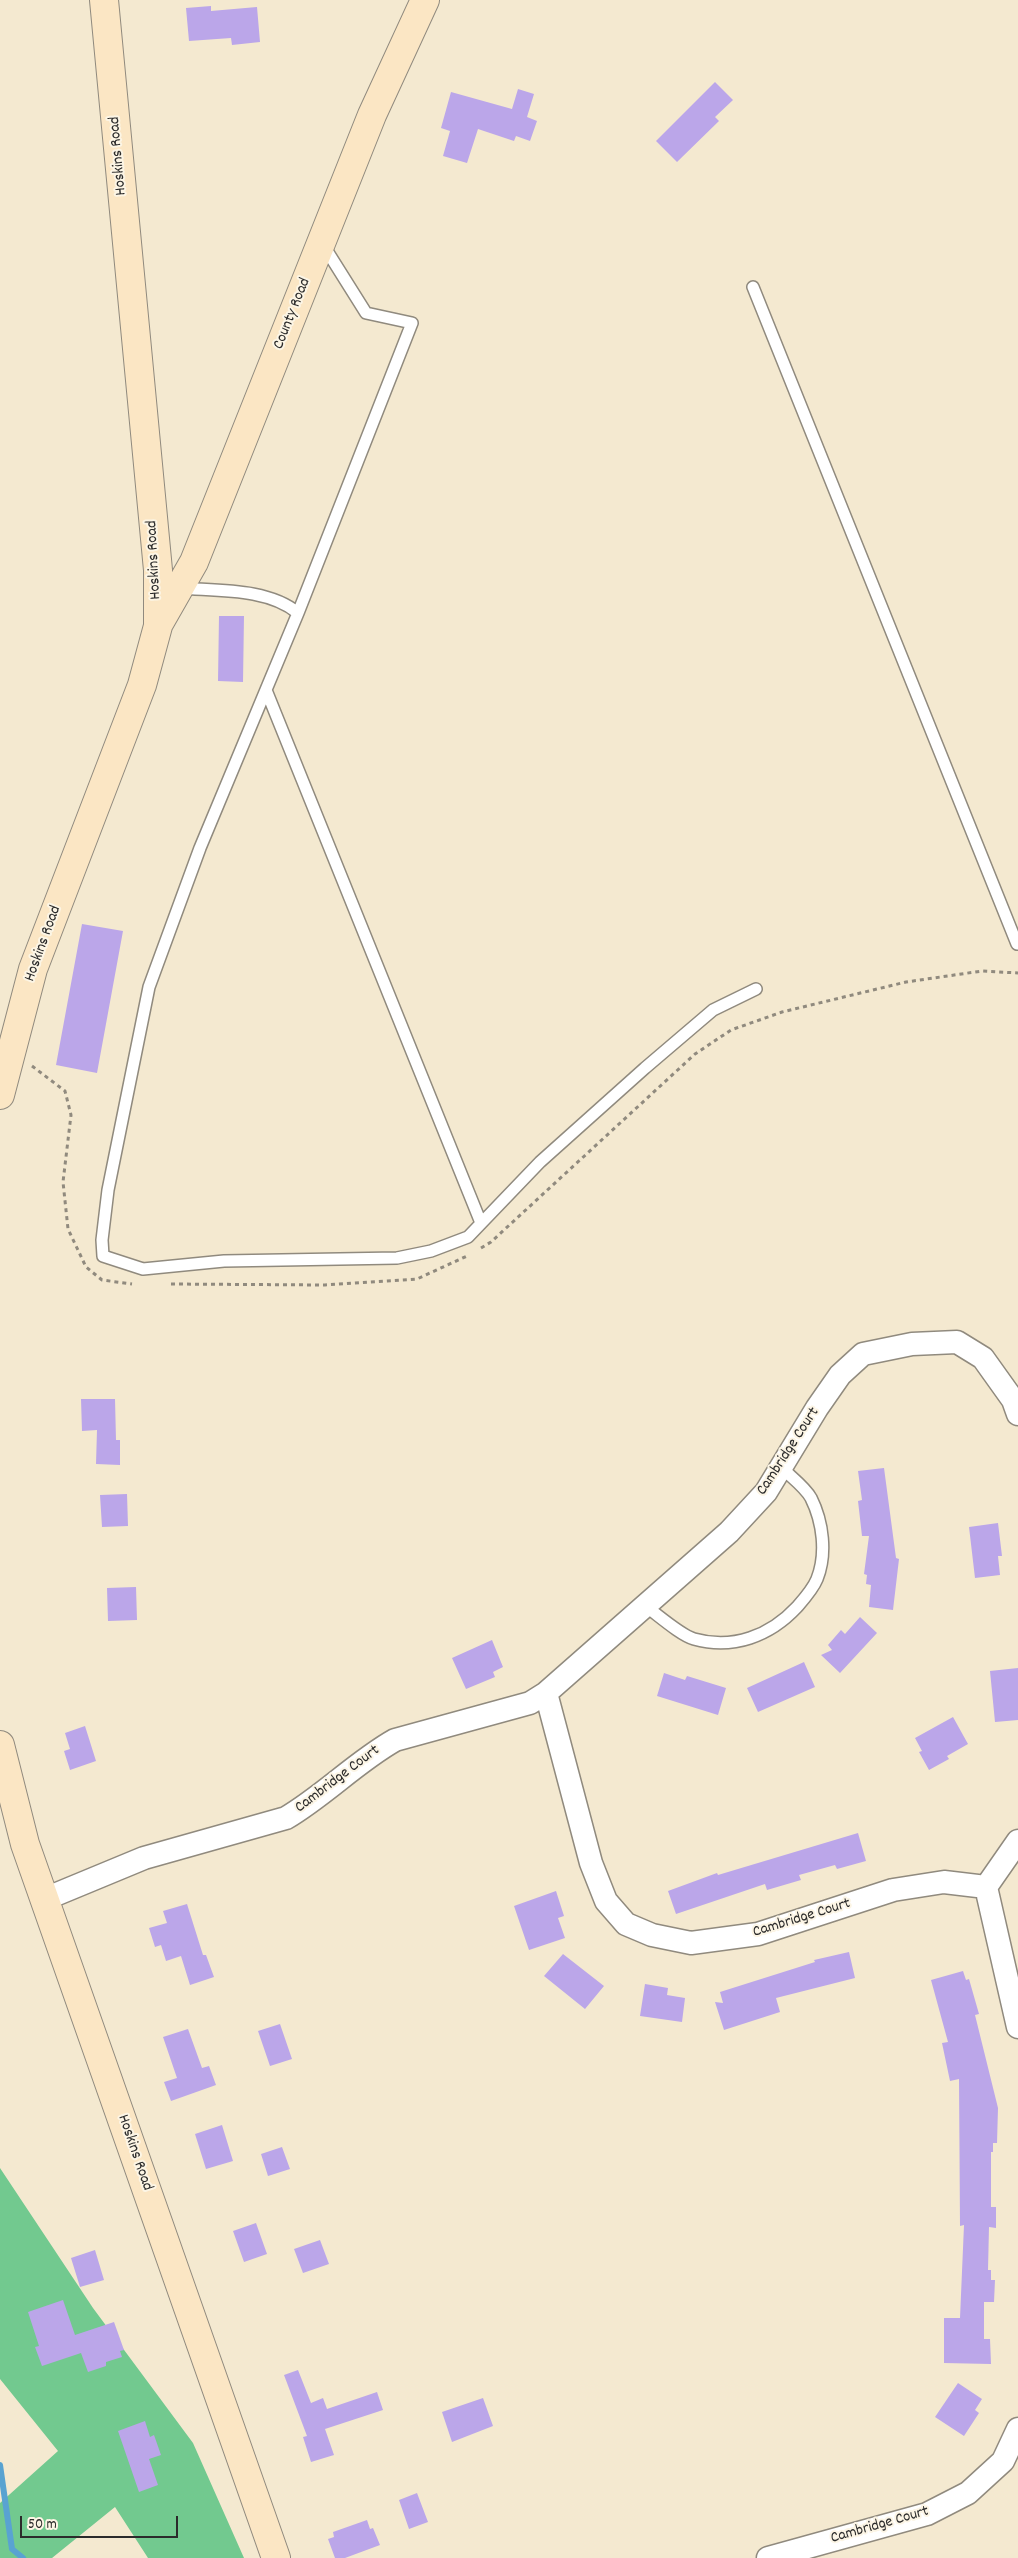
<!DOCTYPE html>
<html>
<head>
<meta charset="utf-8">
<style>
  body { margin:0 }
  #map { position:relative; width:1018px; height:2558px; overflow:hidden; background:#f4e9d0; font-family:Dekko,sans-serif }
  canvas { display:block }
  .scale { position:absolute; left:20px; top:2516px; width:158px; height:22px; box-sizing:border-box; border:2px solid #2b2b2b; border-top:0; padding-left:6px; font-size:15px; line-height:18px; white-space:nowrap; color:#2b2b2b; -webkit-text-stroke:4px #fcf5e5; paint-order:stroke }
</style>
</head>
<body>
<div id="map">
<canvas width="1018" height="2558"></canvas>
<div class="scale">50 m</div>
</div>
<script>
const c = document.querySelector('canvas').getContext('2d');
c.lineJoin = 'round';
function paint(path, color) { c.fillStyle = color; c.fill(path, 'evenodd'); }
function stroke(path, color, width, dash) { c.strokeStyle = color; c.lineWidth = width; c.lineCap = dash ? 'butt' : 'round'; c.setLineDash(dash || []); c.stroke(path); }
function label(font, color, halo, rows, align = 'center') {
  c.font = font + ' Dekko,sans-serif'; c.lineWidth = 4; c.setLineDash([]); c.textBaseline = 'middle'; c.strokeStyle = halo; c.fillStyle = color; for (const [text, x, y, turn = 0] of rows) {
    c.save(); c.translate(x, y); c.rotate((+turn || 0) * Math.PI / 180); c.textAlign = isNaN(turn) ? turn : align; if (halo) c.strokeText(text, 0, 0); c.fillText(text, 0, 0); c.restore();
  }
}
paint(new Path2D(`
  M 0,2168 L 93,2308 L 193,2443 L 244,2558 L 148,2558 L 115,2507 L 52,2558 L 0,2558 L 0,2503 L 58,2451 L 0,2379 Z`), '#72c98f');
stroke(new Path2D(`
  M 0,2465 L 12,2549 L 23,2558`), '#59a3d1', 6);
paint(new Path2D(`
  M 211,6 L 211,11 L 257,7 L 260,42 L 232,45 L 231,38 L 189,41 L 186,8 Z
  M 715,82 L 733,100 L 715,117 L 719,121 L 677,162 L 656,141 Z
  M 518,89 L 534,94 L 527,117 L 537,121 L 530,141 L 516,136 L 514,141 L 478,129 L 467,163 L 443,156 L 450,131 L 441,128 L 451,92 L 512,109 Z
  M 219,616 L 244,616 L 243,682 L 218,681 Z
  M 82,924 L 123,931 L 97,1073 L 56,1065 Z
  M 81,1399 L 115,1399 L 116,1440 L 120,1440 L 120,1465 L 96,1464 L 97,1430 L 82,1431 Z
  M 884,1468 L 896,1558 L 899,1559 L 893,1610 L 869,1607 L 871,1585 L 866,1584 L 867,1575 L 864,1574 L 869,1536 L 862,1536 L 858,1501 L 862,1500 L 858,1471 Z
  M 127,1494 L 128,1526 L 102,1527 L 100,1495 Z
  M 998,1523 L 1002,1556 L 998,1556 L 1000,1575 L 975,1578 L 969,1527 Z
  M 136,1587 L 137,1620 L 108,1621 L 107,1588 Z
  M 860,1617 L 877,1633 L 840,1673 L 821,1655 L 832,1650 L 828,1645 L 841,1630 L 845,1634 Z
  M 492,1640 L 503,1667 L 493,1672 L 495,1677 L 466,1689 L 452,1658 Z
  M 804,1662 L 815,1687 L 758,1712 L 747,1688 Z
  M 1018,1668 L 1018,1720 L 995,1722 L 990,1671 Z
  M 664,1673 L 685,1680 L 687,1676 L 726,1688 L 718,1715 L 657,1696 Z
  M 953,1717 L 968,1744 L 947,1756 L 949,1759 L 929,1770 L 919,1752 L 922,1751 L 915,1738 Z
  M 85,1726 L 96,1761 L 70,1770 L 64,1751 L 70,1749 L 65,1733 Z
  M 858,1833 L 866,1861 L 837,1869 L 835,1865 L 799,1875 L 801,1880 L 767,1890 L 765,1884 L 676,1914 L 668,1891 L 717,1873 L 718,1875 Z
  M 556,1891 L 564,1916 L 558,1918 L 565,1938 L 529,1950 L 514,1906 Z
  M 187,1904 L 203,1955 L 206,1955 L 214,1977 L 190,1985 L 181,1956 L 166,1961 L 161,1945 L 155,1947 L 149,1928 L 167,1923 L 163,1911 Z
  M 849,1952 L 855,1978 L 776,1998 L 780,2012 L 724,2030 L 715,2002 L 723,2003 L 720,1992 L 815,1962 L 814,1960 Z
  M 563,1954 L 604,1986 L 585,2009 L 544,1976 Z
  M 963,1971 L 966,1980 L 969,1979 L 979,2014 L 975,2015 L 998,2108 L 997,2143 L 993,2143 L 993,2152 L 991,2152 L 991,2207 L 996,2207 L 996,2228 L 989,2227 L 988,2270 L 991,2270 L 991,2280 L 995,2280 L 994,2302 L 984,2302 L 984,2339 L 990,2339 L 991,2364 L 944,2363 L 944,2318 L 960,2318 L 964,2225 L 960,2226 L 959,2079 L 950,2081 L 942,2043 L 948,2042 L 931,1980 Z
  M 645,1984 L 668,1988 L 667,1995 L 685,1998 L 682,2022 L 640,2016 Z
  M 280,2024 L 292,2059 L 270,2066 L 258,2031 Z
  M 188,2029 L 202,2068 L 209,2066 L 216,2085 L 171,2101 L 164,2082 L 177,2078 L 163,2037 Z
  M 222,2125 L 233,2161 L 206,2169 L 195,2134 Z
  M 282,2147 L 290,2169 L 268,2176 L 261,2154 Z
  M 256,2223 L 267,2254 L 244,2262 L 233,2231 Z
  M 320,2240 L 329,2264 L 303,2273 L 294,2249 Z
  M 95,2250 L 104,2280 L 80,2287 L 71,2258 Z
  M 63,2300 L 75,2335 L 114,2322 L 124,2350 L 120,2351 L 122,2357 L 106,2362 L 106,2366 L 88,2372 L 81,2353 L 42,2366 L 35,2347 L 39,2346 L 28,2312 Z
  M 298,2370 L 311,2403 L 323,2398 L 327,2409 L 377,2392 L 383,2410 L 325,2429 L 334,2455 L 311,2462 L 303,2437 L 307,2436 L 284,2375 Z
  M 958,2383 L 982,2399 L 975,2410 L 979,2413 L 964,2436 L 935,2417 Z
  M 483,2398 L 493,2426 L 452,2442 L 442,2412 Z
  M 145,2421 L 150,2437 L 154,2435 L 161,2455 L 149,2459 L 158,2485 L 139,2492 L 118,2431 Z
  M 417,2493 L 428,2522 L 409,2529 L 399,2500 Z
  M 367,2520 L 370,2529 L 373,2528 L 380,2545 L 345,2558 L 335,2558 L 328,2539 L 334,2537 L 333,2532 Z`), '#bba6e9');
const lane = new Path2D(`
  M 322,243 L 366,313 L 412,323 L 298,613 L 200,848 L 149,987 L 108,1190 L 102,1240 L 103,1256 L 143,1269 L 224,1261 L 397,1258 L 431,1251 L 468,1237 L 540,1162 L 645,1068 L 713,1010 L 756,989
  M 753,287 L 1017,944
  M 180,588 C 218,591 268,588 298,613
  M 266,690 L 481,1223
  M 644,1605 C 657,1614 680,1635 694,1639 C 733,1650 770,1636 797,1607 C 804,1599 813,1589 817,1579 C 827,1554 823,1522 811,1498 C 805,1487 791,1477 782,1468`);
const street = new Path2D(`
  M 546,1693 L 729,1532 L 766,1492 L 817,1408 L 840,1375 L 863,1354 L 912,1344 L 957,1342 L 983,1358 L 1013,1400 L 1018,1414
  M 1018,1841 L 986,1887 L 1018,2027
  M 45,1899 L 144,1858 L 286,1818 C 325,1795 356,1762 395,1740 L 530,1703 L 546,1693 L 591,1863 L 606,1901 L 626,1924 L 652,1935 L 691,1943 L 758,1934 L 893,1890 L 944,1882 L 986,1887
  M 768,2558 L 927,2514 L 968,2493 L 1003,2461 L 1018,2429`);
const secondary = new Path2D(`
  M 158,625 L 194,562 L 372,115 L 425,0
  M 0,1095 L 33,969 L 142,685 L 158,626 L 158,570 L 104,0
  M 0,1745 L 25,1844 L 276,2558`);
stroke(lane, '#908a7e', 14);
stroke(street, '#908a7e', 25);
stroke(secondary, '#908a7e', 30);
stroke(new Path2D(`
  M 32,1066 L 65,1091 L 71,1115 L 63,1182 L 68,1229 L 86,1267 L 102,1280 L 132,1284
  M 481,1248 L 491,1242 L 695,1054 L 731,1030 L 782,1012 L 906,982 L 982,971 L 1018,973
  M 171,1284 L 325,1285 L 417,1279 L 467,1256`), '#908a7e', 3, [4, 4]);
stroke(lane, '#fff', 11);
stroke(street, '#fff', 22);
stroke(secondary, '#fbe6c4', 28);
label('16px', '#2b2b2b', '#fcf5e5', [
  ["Hoskins Road",119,156,-95],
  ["County Road",293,314,-68],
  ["Hoskins Road",155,560,-93],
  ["Hoskins Road",44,944,-70],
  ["Cambridge Court",789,1452,-57],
  ["Cambridge Court",338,1780,-37],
  ["Cambridge Court",802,1919,-17],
  ["Hoskins Road",134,2153,71],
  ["Cambridge Court",880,2526,-16]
]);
</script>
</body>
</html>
